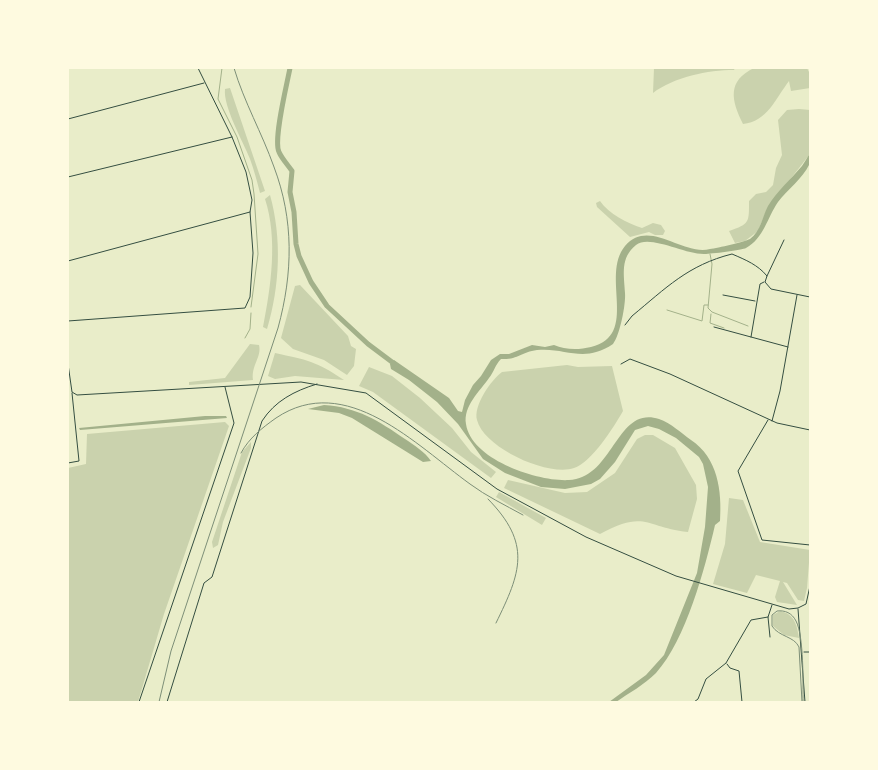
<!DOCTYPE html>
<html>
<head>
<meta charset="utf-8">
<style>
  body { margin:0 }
  #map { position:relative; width:878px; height:770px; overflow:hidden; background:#e9edc9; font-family:"PT Sans",sans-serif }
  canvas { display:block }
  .frame { position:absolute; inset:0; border:69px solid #fefae0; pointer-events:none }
</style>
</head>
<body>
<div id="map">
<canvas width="878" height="770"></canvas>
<div class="frame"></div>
</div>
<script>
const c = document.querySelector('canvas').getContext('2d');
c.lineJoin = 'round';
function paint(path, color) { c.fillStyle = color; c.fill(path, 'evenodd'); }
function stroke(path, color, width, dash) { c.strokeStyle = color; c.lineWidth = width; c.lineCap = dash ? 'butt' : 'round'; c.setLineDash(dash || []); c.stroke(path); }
paint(new Path2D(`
  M 654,68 L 735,68 L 734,70 C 708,70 674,77 653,93 Z
  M 754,68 L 807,68 L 810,74 L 810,88 L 791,91 L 789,81 C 776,98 767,122 743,124 C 731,100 727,81 754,68 Z
  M 230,88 L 265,191 L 260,193 C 257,181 254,170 250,159 C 243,141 223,107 225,89 Z
  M 799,109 L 810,110 L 810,154 L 767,209 L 758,231 L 745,241 L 735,243 L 729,231 C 750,224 749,222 749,201 L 756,194 L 766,192 L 773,185 L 776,168 L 782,155 L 778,120 L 787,110 Z
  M 270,195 C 282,238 280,286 267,329 L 263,327 C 271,286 278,239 265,199 Z
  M 600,201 C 609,214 627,223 642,228 L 653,223 L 661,225 L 665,231 L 663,235 L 655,235 L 649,232 L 630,237 L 597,207 L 596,203 Z
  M 300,285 L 348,336 L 351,346 L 356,349 L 354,366 L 347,375 L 324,360 L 293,349 L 281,338 L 295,286 Z
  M 250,344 L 259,345 C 262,357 251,365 253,380 L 189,385 L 189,382 L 225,378 Z
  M 275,353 C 307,360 316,361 344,380 L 295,376 L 275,379 L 268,376 Z
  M 567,365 L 578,367 L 612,366 L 623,411 C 614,427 591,463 574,468 C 548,477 484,448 477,420 C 473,406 491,380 502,372 Z
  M 369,367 L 392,376 L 420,398 L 452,428 L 471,452 L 496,472 L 491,478 L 373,392 L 359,386 Z
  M 225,422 L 229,426 L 164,614 L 138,702 L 68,702 L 68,468 L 86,464 L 87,434 Z
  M 645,435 L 653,435 L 675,448 L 696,485 L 697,499 L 688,532 C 646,528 646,509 600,534 L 504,488 L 508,480 L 565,493 L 587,492 L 615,473 L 637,439 Z
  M 251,442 L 251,448 L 223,522 L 218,545 L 213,548 L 212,542 L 242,452 Z
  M 499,492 L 546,518 L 542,525 L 496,497 Z
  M 729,498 L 743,500 L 760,542 L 810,550 L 807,588 L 804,601 L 798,600 L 787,583 L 783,582 L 797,605 L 777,602 L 775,597 L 780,581 L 756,575 L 747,593 L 713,584 L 725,544 Z
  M 780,611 C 795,614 797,626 799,638 L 784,635 L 773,626 L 773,615 Z`), '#cad2ad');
paint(new Path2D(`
  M 810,154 C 810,157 811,162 809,165 C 803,178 787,190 778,202 C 767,218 764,238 746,248 C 743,250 710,254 705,254 C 685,255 650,234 636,245 C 620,258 624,274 625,293 C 626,304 620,335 613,344 C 583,364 566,347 537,350 C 521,352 518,360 501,359 C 495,365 494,372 489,378 C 480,391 463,406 466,424 C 471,460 539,482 569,480 C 614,478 616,405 659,419 C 671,423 681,433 691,440 C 718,458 722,491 720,521 L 715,525 C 705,568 686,640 656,673 C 644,685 629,693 616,702 L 609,702 L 646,675 L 664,655 L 697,573 L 705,527 L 708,487 L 703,464 L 699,457 L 676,438 L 659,429 L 648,426 L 635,430 L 615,462 L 600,479 L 591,484 L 565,489 L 541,487 L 505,473 L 483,459 L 458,424 L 437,402 L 409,380 L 391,369 L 390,364 L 394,360 L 449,398 L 458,411 L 462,412 L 465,400 L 473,385 L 481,376 L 491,360 L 500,354 L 509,354 L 532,345 L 545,347 L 554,345 C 565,350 579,350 591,347 C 640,335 600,276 625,246 C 649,218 682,256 710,249 C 718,248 744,242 750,239 C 761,231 762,217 768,206 C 777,191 791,179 802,166 C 805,162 807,157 810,154 Z
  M 324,405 C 357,407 379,421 405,439 C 414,445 425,452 431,461 L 423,462 L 352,418 L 339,413 L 308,409 Z
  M 205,416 L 226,416 L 227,418 L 80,430 L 79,428 Z`), '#a3b18a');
stroke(new Path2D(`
  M 222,68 L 218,99 L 237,137 L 252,180 L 254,194 L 258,254 L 251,307
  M 710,254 L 712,264 L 708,308 L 712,312 L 748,326
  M 667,310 L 702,321 L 704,305 L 708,305
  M 711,314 L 710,323 L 724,328
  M 245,338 L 250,329 L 251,313`), '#a3b18a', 1);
stroke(new Path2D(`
  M 290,68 C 287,84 273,140 279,152 C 282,159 288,165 292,171 L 290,192 L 294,212 L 296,244 L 299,256 L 311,282 L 327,306 L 368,344 L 396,365`), '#a3b18a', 5);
stroke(new Path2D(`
  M 68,119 L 204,83
  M 68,177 L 232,137
  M 68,261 L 250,212
  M 767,276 L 784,240
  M 723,295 L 755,301
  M 68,321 L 245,308 L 250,297 L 253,253 L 250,212 L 252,200 L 246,172 L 232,137 L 198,68
  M 625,325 L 632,316 C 666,288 688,265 732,254 C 746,260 758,265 767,276 L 765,282 L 771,289 L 810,297
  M 714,327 L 788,347
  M 751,337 L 760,284 L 764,282
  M 621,364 L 630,359 L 670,374 L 777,423 L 810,430
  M 768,420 L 738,471 L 762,540 L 810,545
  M 772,421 L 780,391 L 797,295
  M 68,463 L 79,461 L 72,393
  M 810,586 L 810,576
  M 798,609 L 805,702
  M 770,637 L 768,617 L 772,605
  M 804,652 L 810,652
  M 727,664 L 730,668 L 739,671 L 742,702
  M 139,702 L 234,423 L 225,387
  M 167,702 L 204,583 L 212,577 L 262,421 C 275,401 294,391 317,384
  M 694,702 L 698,699 L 706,679 L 726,663 L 751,620 L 768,617`), '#344e41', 1);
stroke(new Path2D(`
  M 68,364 L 72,392 L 77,395 L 301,382 L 366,393 L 497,489 L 586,537 L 676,576 L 789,609 L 798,608 L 806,604 L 810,586`), '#344e41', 1);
stroke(new Path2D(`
  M 802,702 L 799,647 C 794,636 779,637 772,626 L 772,615 L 777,611 C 785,610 792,613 796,621 C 804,636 803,684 803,702`), '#7c8e77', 1);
stroke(new Path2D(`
  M 241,453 C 249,438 262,428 276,418 C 346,371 416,445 470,484 C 486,496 505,505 523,515
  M 488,499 C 532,544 521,572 496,623
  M 159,702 L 171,651 L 278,328 C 293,273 294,220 274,167 C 262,133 244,102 234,68`), '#7c8e77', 1);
</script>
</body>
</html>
